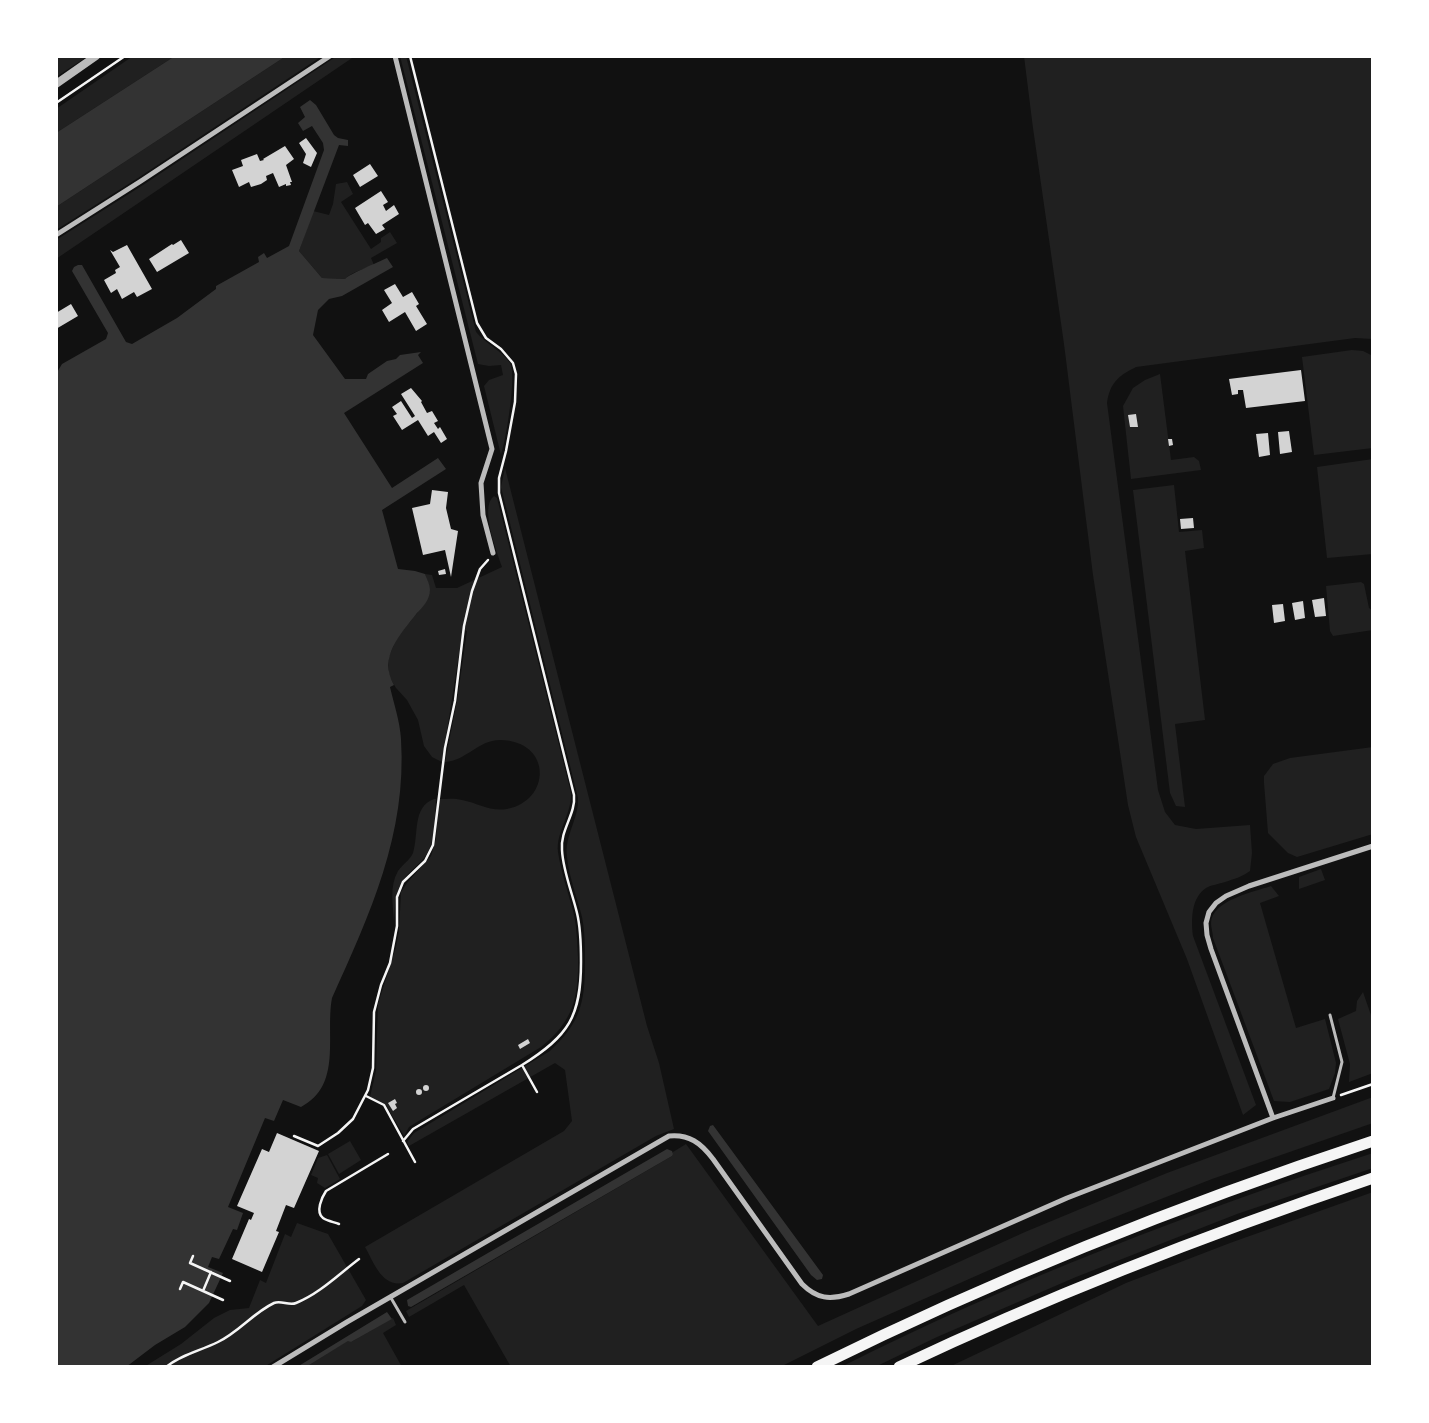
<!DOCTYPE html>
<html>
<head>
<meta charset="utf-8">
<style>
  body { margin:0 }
  #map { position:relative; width:1429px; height:1423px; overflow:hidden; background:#111; font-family:"Fira Sans",sans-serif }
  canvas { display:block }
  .frame { position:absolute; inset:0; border:58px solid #fff; pointer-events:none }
</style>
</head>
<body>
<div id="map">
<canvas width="1429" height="1423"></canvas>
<div class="frame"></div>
</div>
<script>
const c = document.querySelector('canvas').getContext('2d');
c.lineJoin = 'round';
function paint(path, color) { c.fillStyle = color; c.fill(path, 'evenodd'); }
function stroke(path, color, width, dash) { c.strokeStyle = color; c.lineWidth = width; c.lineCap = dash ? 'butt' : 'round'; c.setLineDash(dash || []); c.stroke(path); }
paint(new Path2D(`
  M 56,56 L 88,56 L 56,77 Z
  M 133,56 L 175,56 L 56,133 L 56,109 Z
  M 286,56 L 322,56 L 138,178 L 56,230 L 56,207 Z
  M 337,56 L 355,56 L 56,259 L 56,240 L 143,185 Z
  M 400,56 L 406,56 L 476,332 C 486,344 501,350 510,363 C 517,374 506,441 501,455 L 484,386 L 489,380 L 503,375 L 501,365 L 489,366 L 478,364 Z
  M 1024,56 L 1373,56 L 1373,339 L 1355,338 L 1136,367 C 1118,376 1110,383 1107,403 L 1158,790 L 1165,812 L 1175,825 L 1196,829 L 1250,825 L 1252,853 L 1250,871 C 1242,877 1234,879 1225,882 C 1219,884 1211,885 1206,888 C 1191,898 1191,920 1193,936 L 1256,1105 L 1243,1115 L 1187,959 L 1136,837 L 1128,805 L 1093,575 L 1064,344 L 1033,128 Z
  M 347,182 L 353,194 L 341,202 L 371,249 L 381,242 L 381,238 L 390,232 L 397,243 L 371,258 L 374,265 C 365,269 351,272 345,279 L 322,278 L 299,251 L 313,211 L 329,215 L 333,204 L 336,184 Z
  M 1352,350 L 1363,351 L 1373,356 L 1373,448 L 1314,455 L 1302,357 Z
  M 1160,374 L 1171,460 L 1194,457 L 1199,461 L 1201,470 L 1131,479 L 1123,406 L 1133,388 L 1145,380 Z
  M 1373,459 L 1373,554 L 1327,558 L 1317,467 Z
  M 505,468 L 647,1026 L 659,1063 L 674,1129 L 656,1136 L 403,1283 C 382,1287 374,1263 365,1247 L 564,1131 L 572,1121 L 565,1070 L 555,1063 L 409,1146 L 407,1142 L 414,1133 L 550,1051 C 580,1023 585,1003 585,963 C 585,947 585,932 582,917 C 577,897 569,877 567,857 C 564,836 579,819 578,798 L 501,487 Z
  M 1174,485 L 1179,532 L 1202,530 L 1204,548 L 1185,551 L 1205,720 L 1175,724 L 1185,807 L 1176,806 L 1170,793 L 1133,490 Z
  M 494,496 L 497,498 L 571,793 C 572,814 556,831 558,852 C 561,872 568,892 573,911 C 577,926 577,942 578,957 C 579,997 573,1022 541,1047 L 417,1122 L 409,1127 L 404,1136 L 386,1105 L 370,1097 L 376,1071 L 378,1004 L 396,947 L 399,931 L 401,892 L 407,883 L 431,856 L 436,839 L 439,799 C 447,799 455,798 462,800 C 478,803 490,812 507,809 C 551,801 553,741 500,740 C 478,740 466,761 445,762 L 457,701 L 467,631 L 463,629 L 442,762 L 432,757 L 424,746 L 418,720 L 407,700 L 396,688 L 389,676 L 389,656 L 398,636 L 423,606 L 428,597 L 430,589 L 425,574 L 432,575 L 436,588 L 457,588 L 502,567 C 497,552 479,507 494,496 Z
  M 1361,582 L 1364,584 L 1369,608 L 1373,611 L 1373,630 L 1333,636 L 1330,631 L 1326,586 Z
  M 1373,747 L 1373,834 L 1297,857 L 1288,853 L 1268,833 L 1264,783 L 1264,776 L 1273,764 L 1290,758 Z
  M 434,799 L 436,799 C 435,816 435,835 429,850 C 423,863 411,869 403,880 C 395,892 395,907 394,922 C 393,904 389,887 398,871 C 403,864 410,860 413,853 C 419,834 412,807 434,799 Z
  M 1321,869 L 1325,880 L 1299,889 L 1299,877 Z
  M 1271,886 L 1279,896 L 1260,903 L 1296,1028 L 1325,1019 L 1336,1063 L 1335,1073 L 1329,1089 L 1290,1102 L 1274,1101 L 1213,938 C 1213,933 1211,928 1211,923 C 1212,900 1254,892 1271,886 Z
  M 1363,992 L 1373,1021 L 1373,1073 L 1349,1082 L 1350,1064 L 1338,1019 L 1356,1011 L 1357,1001 Z
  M 1373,1097 L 1373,1123 L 1212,1179 L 1064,1237 L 856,1329 L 780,1367 L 511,1367 L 464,1285 L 409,1317 L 406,1311 L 672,1156 L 673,1152 L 686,1144 L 818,1326 L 1025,1232 L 1167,1173 Z
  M 350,1141 L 361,1160 L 339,1174 L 328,1154 Z
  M 1373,1153 L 1373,1168 L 1237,1214 L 1076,1277 L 937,1337 L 875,1367 L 841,1367 C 1012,1281 1191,1212 1373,1153 Z
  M 327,1155 L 340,1179 L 325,1188 L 317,1183 L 318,1178 L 311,1175 L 318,1158 Z
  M 1373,1192 L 1373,1367 L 949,1367 L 1126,1283 L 1230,1243 Z
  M 297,1223 L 328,1234 L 366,1300 L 362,1306 L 264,1367 L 144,1367 L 181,1344 L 214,1318 L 230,1310 L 249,1308 L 260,1280 L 266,1283 L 285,1234 L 291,1237 Z
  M 393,1318 L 396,1325 L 383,1333 L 402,1367 L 306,1367 L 349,1340 L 351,1342 Z`), '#202020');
paint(new Path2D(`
  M 175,56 L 286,56 L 56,207 L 56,133 Z
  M 310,100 L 316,105 L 334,135 L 338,138 L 348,140 L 348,146 L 339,145 L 299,251 L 322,278 L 345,279 C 349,274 379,262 387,258 L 393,267 L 342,296 L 329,299 L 318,310 L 313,335 L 345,379 L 366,379 L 368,374 L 387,361 L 396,359 L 400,355 L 421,352 L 418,355 L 423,363 L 344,413 L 392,488 L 438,458 L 446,469 L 382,510 L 398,569 L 415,571 L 425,574 C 427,579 430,585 430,590 C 430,599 423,607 417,613 C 400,635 378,657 394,685 L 390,687 C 394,704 400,722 401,739 C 407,834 370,914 332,998 C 325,1035 343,1085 301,1107 L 283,1100 L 274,1121 L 265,1118 L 228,1207 L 243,1213 L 237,1230 L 233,1229 L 219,1259 L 212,1257 L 208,1267 L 223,1273 L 209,1303 L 185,1327 L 155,1345 L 126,1367 L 56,1367 L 56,374 L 62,364 L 106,339 L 108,333 L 72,271 L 74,267 L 78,265 L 82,265 L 126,342 L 132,344 L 177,318 L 216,289 L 216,286 L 259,262 L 258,257 L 264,253 L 267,258 L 289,246 L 324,150 L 323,143 L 312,126 L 303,131 L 298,123 L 305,117 L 300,107 Z
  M 713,1125 L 823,1275 L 822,1279 L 817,1280 L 811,1275 L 708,1131 L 710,1126 Z
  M 667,1149 L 672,1151 L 673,1154 L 672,1156 L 411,1307 L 408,1306 L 407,1300 Z
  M 387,1312 L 392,1319 L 351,1342 L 348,1341 L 306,1367 L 297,1367 Z`), '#333');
paint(new Path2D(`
  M 306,138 L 317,153 L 311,167 L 303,163 L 306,154 L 299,143 Z
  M 285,146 L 294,159 L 286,165 L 292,182 L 290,182 L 291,185 L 286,186 L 286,184 L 279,187 L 273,173 L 266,176 L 267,180 L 261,184 L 251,187 L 249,182 L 239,187 L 232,170 L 243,166 L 241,160 L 257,154 L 260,161 L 264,160 L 263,159 Z
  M 370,164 L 378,176 L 360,187 L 353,175 Z
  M 381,191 L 388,202 L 383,205 L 386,211 L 394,205 L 399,214 L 382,225 L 385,229 L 376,234 L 368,223 L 365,225 L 355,208 Z
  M 181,240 L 189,253 L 157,272 L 149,259 L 172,244 L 173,245 Z
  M 127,245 L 152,289 L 137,297 L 134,292 L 122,299 L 117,289 L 111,293 L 104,280 L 116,273 L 115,270 L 120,267 L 110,250 L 113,252 Z
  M 395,284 L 403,297 L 412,292 L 419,304 L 416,306 L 427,324 L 416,331 L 405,312 L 389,322 L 382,310 L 392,303 L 384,290 Z
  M 71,304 L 78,316 L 56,329 L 56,313 Z
  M 1301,370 L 1305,401 L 1246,408 L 1243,390 L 1238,390 L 1238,394 L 1232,395 L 1229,379 Z
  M 411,388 L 422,401 L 421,402 L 427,413 L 432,411 L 438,421 L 434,423 L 438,429 L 440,427 L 447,439 L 441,443 L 434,432 L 428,436 L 418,420 L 402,430 L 393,416 L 397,414 L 392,407 L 401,401 L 412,418 L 415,416 L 401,394 Z
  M 1136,414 L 1138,427 L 1130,427 L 1128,415 Z
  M 1289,431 L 1292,452 L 1280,454 L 1278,432 Z
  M 1268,433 L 1270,455 L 1259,457 L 1256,434 Z
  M 1168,439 L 1172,439 L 1173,445 L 1169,446 Z
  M 432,490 L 448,492 L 446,508 L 451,529 L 458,531 L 451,577 L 445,550 L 423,555 L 412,508 L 430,504 Z
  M 1193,518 L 1194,528 L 1181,529 L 1180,519 Z
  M 445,569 L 446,574 L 439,575 L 438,571 Z
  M 1324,598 L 1326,616 L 1315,617 L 1312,600 Z
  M 1303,601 L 1305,618 L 1295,620 L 1292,603 Z
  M 1283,604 L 1285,621 L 1274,623 L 1272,605 Z
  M 528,1039 L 530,1043 L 520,1049 L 518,1045 Z
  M423 1088a3 3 0 1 1 6 0a3 3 0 1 1-6 0Z
  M416 1092a3 3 0 1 1 6 0a3 3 0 1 1-6 0Z
  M 395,1099 L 397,1103 L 395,1104 L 397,1108 L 393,1111 L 388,1103 Z
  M 277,1133 L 319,1151 L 294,1208 L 286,1205 L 276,1231 L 279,1232 L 262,1272 L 232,1259 L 249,1219 L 251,1220 L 254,1213 L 237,1206 L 262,1149 L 269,1152 Z`), '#d3d3d3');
stroke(new Path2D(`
  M 410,56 L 477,323 L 486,338 L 501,349 L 513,363 L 516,374 L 515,402 L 506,451 L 499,478 L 499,493 L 574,795 C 576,814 560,830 562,850 C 563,871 572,892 577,913 C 581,929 581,946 581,962 C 581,1016 569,1036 522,1065 L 537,1092
  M 56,103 L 125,56
  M 1341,1095 L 1373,1084
  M 366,1096 L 384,1105 L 415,1162
  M 294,1136 L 318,1146 L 338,1133 L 353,1119 L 368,1090 L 373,1068 L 374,1012 L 381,985 L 390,963 L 397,926 L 397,897 L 403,882 L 425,861 L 433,845 L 445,748 L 455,701 L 464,626 L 472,591 L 480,569 L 488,560
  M 403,1141 L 413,1129 L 522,1065
  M 339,1224 C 334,1222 327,1221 323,1218 C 315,1212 322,1197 326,1191 L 388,1154
  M 193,1256 L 190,1263 L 230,1281
  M 180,1289 L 183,1282 L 223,1300
  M 203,1291 L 211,1272
  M 166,1367 C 182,1354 200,1351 218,1342 C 239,1332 253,1313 274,1303 C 281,1300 289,1306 296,1303 C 319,1294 339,1274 359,1259`), '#f5f5f5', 2.5);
stroke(new Path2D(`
  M 1330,1015 L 1342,1062 L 1333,1098
  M 391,1298 L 405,1322`), '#bcbcbc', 3);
stroke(new Path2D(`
  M 395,56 L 492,449 L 481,483 L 483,515 L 493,553
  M 56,235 L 141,181 L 330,56
  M 1273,1118 L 1211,949 L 1207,935 L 1206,923 L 1209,912 L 1216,903 L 1226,896 L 1249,886 L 1373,846
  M 273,1367 L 347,1322 L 669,1136 C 689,1134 701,1143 713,1159 L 802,1284 C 817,1299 830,1300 849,1294 L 1067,1198 L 1273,1118 L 1333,1098`), '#bcbcbc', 5);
stroke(new Path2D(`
  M 56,84 L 96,56`), '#bcbcbc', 8);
stroke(new Path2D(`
  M 817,1367 C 997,1278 1182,1204 1373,1141
  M 899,1367 C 1053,1294 1211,1233 1373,1178`), '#f5f5f5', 11);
</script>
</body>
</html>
